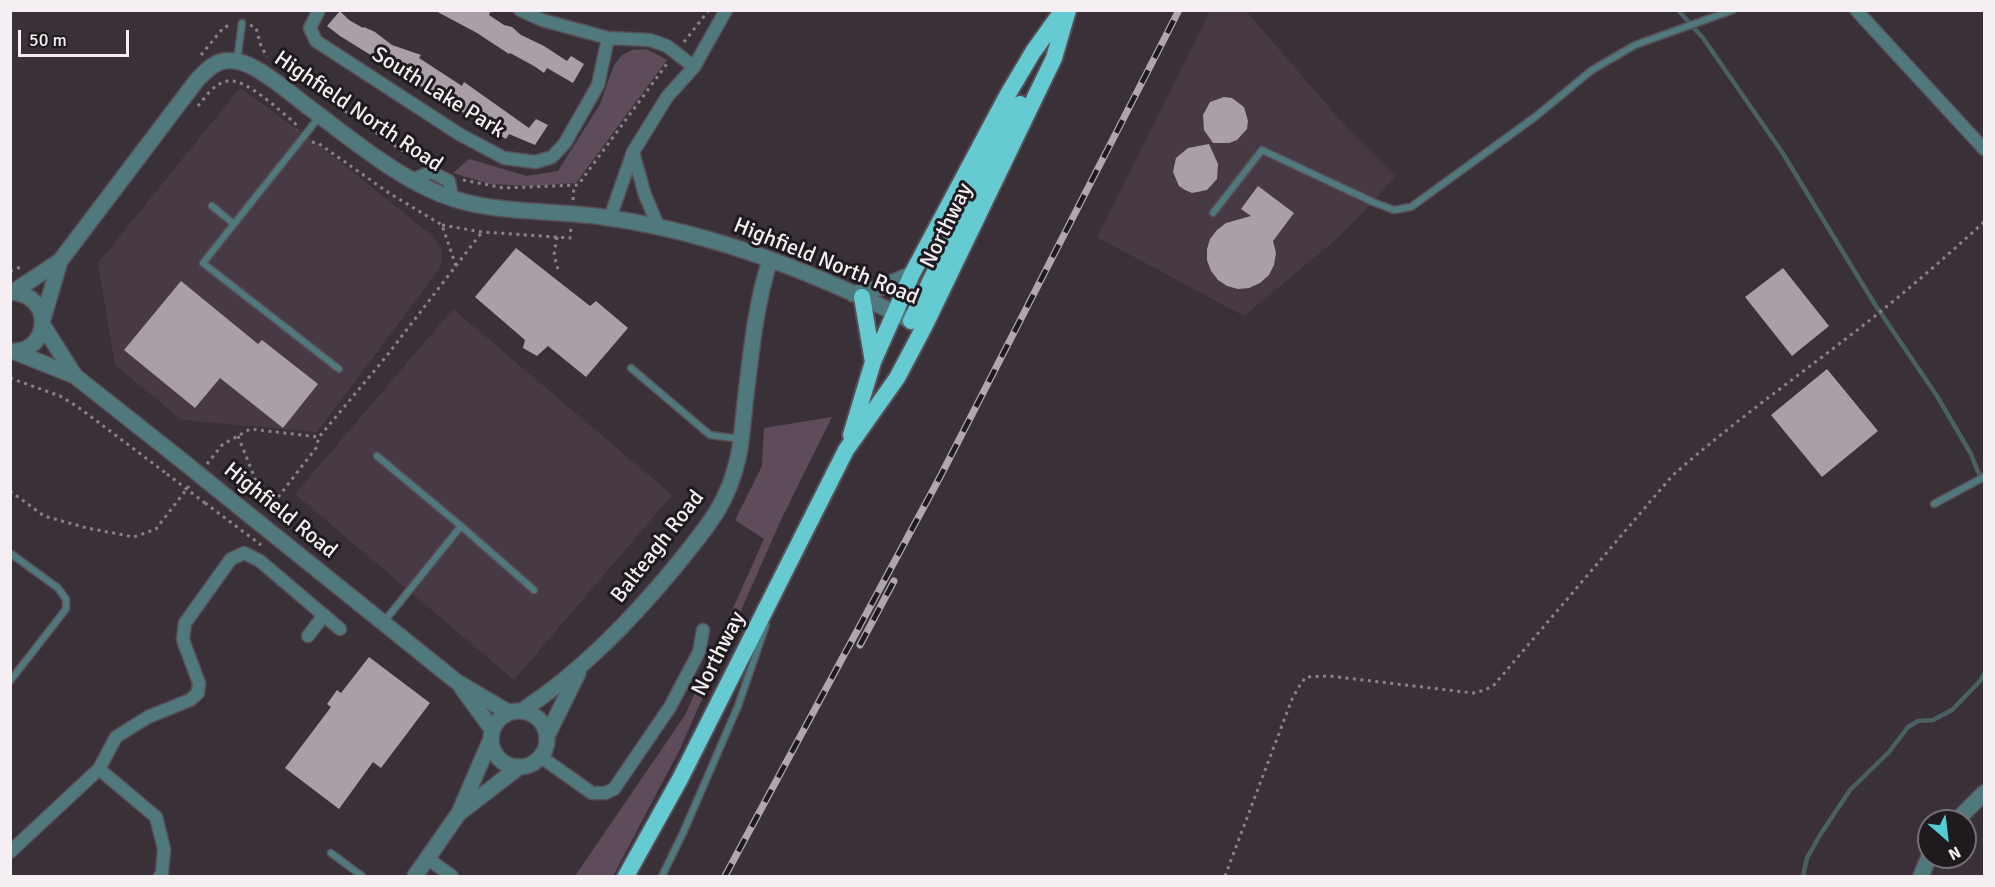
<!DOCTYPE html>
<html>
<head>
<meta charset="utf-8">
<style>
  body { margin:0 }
  #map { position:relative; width:1995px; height:887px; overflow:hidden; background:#3a3138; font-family:Signika,sans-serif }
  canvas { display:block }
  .frame { position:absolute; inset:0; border:12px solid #f5eff3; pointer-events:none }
  .north { position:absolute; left:1917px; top:809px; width:60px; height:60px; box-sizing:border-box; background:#1e1a1e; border:2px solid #746f73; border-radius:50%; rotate:152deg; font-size:16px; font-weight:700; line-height:24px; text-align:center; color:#f5eff3 }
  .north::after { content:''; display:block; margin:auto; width:21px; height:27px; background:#52ccd6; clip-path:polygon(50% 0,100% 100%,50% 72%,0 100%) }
  .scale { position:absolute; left:18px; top:30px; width:111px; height:27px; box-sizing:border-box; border:3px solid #f5eff3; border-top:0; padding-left:8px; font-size:18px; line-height:21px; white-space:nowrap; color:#f5eff3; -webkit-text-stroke:4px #1e1a1e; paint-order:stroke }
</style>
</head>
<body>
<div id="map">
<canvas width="1995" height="887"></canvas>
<div class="frame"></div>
<div class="north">N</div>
<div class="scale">50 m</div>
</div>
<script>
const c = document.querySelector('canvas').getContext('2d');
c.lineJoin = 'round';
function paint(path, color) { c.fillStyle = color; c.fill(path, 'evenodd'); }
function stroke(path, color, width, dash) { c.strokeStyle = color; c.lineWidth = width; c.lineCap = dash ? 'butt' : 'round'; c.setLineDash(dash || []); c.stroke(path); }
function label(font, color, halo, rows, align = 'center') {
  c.font = font + ' Signika,sans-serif'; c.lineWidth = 6; c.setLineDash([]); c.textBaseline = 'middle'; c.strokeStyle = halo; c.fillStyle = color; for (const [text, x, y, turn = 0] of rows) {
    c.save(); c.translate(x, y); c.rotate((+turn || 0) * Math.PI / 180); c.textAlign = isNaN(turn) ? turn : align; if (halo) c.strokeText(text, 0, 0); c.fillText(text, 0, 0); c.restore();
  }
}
paint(new Path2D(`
  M 1210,11 L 1246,11 L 1347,128 L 1395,176 L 1373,202 L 1333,242 L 1244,316 L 1097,237 Z
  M 240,88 L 319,145 L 434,237 L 442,250 L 441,266 L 317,432 L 182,420 L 115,365 L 98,263 Z
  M 453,309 L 672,495 L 514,680 L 295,494 Z`), '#483a45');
paint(new Path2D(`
  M 646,49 L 667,60 L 576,183 L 530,186 L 490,184 L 453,173 L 469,159 L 527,176 L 558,171 L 600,104 L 614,65 L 622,55 L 632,50 Z
  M 832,417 L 780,522 L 680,749 L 613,876 L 575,876 L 685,715 L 764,539 L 735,520 L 762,466 L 764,428 Z`), '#5e4c5a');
stroke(new Path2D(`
  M 1678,10 L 1703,38 L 1782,152 L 1874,303 L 1937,396 L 1971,454 L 1978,472 L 1984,479
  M 1803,876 L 1807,858 L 1820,835 L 1850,790 L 1889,752 L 1908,727 L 1918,721 L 1933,720 L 1952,710 L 1980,681 L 1984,674`), '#4a6063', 4.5);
paint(new Path2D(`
  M 434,10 L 491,10 L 489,15 L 504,25 L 512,27 L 521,35 L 544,46 L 567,61 L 571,56 L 584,64 L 573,83 L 547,68 L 544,73 L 534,66 L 510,53 L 509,54 L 477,33 Z
  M 340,11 L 349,20 L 363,28 L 364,27 L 375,32 L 392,45 L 421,55 L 419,58 L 462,86 L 464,82 L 529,128 L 536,119 L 548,125 L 535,145 L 509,134 L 506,139 L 340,36 L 327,26 Z
  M 1224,97 L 1232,98 L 1244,107 L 1248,121 L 1247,129 L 1237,140 L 1229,143 L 1213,143 L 1204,130 L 1203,115 L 1210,102 Z
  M 1209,144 L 1218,164 L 1217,179 L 1207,190 L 1192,193 L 1185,190 L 1179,186 L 1173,172 L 1176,158 L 1188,148 Z
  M 1258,186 L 1294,213 L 1273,241 L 1276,253 L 1274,265 L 1269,275 L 1260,283 L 1249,288 L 1238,289 L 1227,286 L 1218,280 L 1211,271 L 1207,260 L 1207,249 L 1210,239 L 1217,230 L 1226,223 L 1251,216 L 1241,209 Z
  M 516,248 L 590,306 L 596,301 L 628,328 L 586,377 L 548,346 L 537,356 L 523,348 L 525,340 L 475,297 Z
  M 1783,268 L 1829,326 L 1792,356 L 1745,297 Z
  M 181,281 L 258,344 L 262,340 L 318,384 L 283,428 L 220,378 L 195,408 L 124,350 Z
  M 1827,369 L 1878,431 L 1822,477 L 1771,415 Z
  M 369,657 L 430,703 L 381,768 L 373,762 L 339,809 L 285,768 L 331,707 L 327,704 L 337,690 L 341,693 Z`), '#aa9fa7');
const service = new Path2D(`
  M 237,61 L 242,23
  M 320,116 L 203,263 L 339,369
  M 212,206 L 234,224
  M 1213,213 L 1262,150 L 1373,202 L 1394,210 L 1411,207 L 1535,117 L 1592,70 L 1635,45 L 1733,10
  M 631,368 L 710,435 L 741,439
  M 377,456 L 461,526
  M 1934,504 L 1984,477
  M 10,553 L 58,588 L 66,599 L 66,609 L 10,681
  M 383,623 L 461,526 L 534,590
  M 331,853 L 362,876
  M 662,876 L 683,833 L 738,706 L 766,625`);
const minor = new Path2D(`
  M 319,10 L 310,28 L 316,41 L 459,134 L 504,158 L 536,162 L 552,157 L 565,143 L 598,85 L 608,38
  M 520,10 L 542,20 L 608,38 L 650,40 L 667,46 L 694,67
  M 1856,10 L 1984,149
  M 633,152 L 645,195 L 659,228
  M 412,180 L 431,172 L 449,181 L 452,198
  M 610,218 L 633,152 L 667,97 L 694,67 L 726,10
  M 308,636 L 324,615
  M 541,757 L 592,793 L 605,793 L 614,789 L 670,707 L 699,652 L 703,630
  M 99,769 L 116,737 L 148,717 L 190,700 L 198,693 L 199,683 L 183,640 L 185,623 L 231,559 L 244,553 L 260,561 L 340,629
  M 10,852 L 99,769 L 156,817 L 164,849 L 162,873 L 160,876
  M 428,859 L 452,876`);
const tertiary = new Path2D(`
  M 10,292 C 56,294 50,355 10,351
  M 13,292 L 60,261 L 197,80 C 208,69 217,58 235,61 C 256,63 290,93 307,106 C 346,135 384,167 427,188 C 483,217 550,208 610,218 C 719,234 823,276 921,326
  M 853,294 L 879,288 L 912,274
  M 43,319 L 60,261
  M 42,324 L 75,376
  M 15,352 L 75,376 L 180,459
  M 217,489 L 457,682 L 508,712
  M 462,688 L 492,729
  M 523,710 C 582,671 630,621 675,567 C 705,529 727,507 738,458 C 742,440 743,421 745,403 C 751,355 755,306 770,260
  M491 739a28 28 0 1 1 56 0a28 28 0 1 1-56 0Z
  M 547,736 L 578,673
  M 462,811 L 519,767
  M 1956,821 L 1984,793
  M 415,876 L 459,813 L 491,739
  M 1921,876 L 1929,857`);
const trunk = new Path2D(`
  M 862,297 L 873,362
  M 911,321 L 991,156 L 1020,104
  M 851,435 L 873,362 L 912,274 L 1008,94 L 1033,52 L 1063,10
  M 626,876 L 680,779 L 846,450 L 897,378 L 924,327 L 1054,58 L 1068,10`);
stroke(service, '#584f56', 9);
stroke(minor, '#584f56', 15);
stroke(tertiary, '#584f56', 18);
stroke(trunk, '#584f56', 20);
stroke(new Path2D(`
  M 250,25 L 256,28 L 261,46 L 267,57
  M 684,42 L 709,10
  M 201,55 L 224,27 L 232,25
  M 302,81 L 401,150 L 424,161
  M 198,106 C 205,97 215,83 227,81 C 245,77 281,112 295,123 L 297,130
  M 312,142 L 318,143 L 389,193 L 442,225 L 456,266
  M 463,180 L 504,188 L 578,185 L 669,61
  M 573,200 L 574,186
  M 442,225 L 482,232 L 570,238 L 571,228
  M 557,237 L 554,255 L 558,269
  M 10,271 L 23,266
  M 10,378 L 60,396 L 78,407 L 167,474
  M 238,436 L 268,511
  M 207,464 L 222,445 L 250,429 L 319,437 L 385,358 L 482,232
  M 10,491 L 44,516 L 87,528 L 134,537 L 156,529 L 189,486
  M 205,503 L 261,545
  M 269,509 L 316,448 L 319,437
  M 1225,876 L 1292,699 L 1300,685 L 1306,677 L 1329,676 L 1473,693 L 1485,690 L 1494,685 L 1672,476 C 1735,420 1804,372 1870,320 C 1909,289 1947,256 1984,222`), '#8a8288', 3, [3, 4.5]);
stroke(service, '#50797d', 6);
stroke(minor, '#50797d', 12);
stroke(tertiary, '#50797d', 15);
stroke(trunk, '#66cad2', 16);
const rail = new Path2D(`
  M 860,645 L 894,581
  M 725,876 L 940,477 L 1179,10`);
stroke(rail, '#afa7ad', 7);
stroke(rail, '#1e1a1e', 4.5, [14]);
const tertiaryBridge = new Path2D(`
  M 180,459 L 217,489`);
stroke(tertiaryBridge, '#584f56', 18, []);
stroke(new Path2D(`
  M 167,474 L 205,503`), '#8a8288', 3, [3, 4.5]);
stroke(tertiaryBridge, '#50797d', 15);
label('22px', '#f5eff3', '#1e1a1e', [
  ["South Lake Park",438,93,32],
  ["Highfield North Road",358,112,34],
  ["Northway",947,226,-64],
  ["Highfield North Road",826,262,22],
  ["Highfield Road",280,511,39],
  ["Balteagh Road",658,547,-52],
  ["Northway",719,654,-63]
]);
</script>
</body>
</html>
